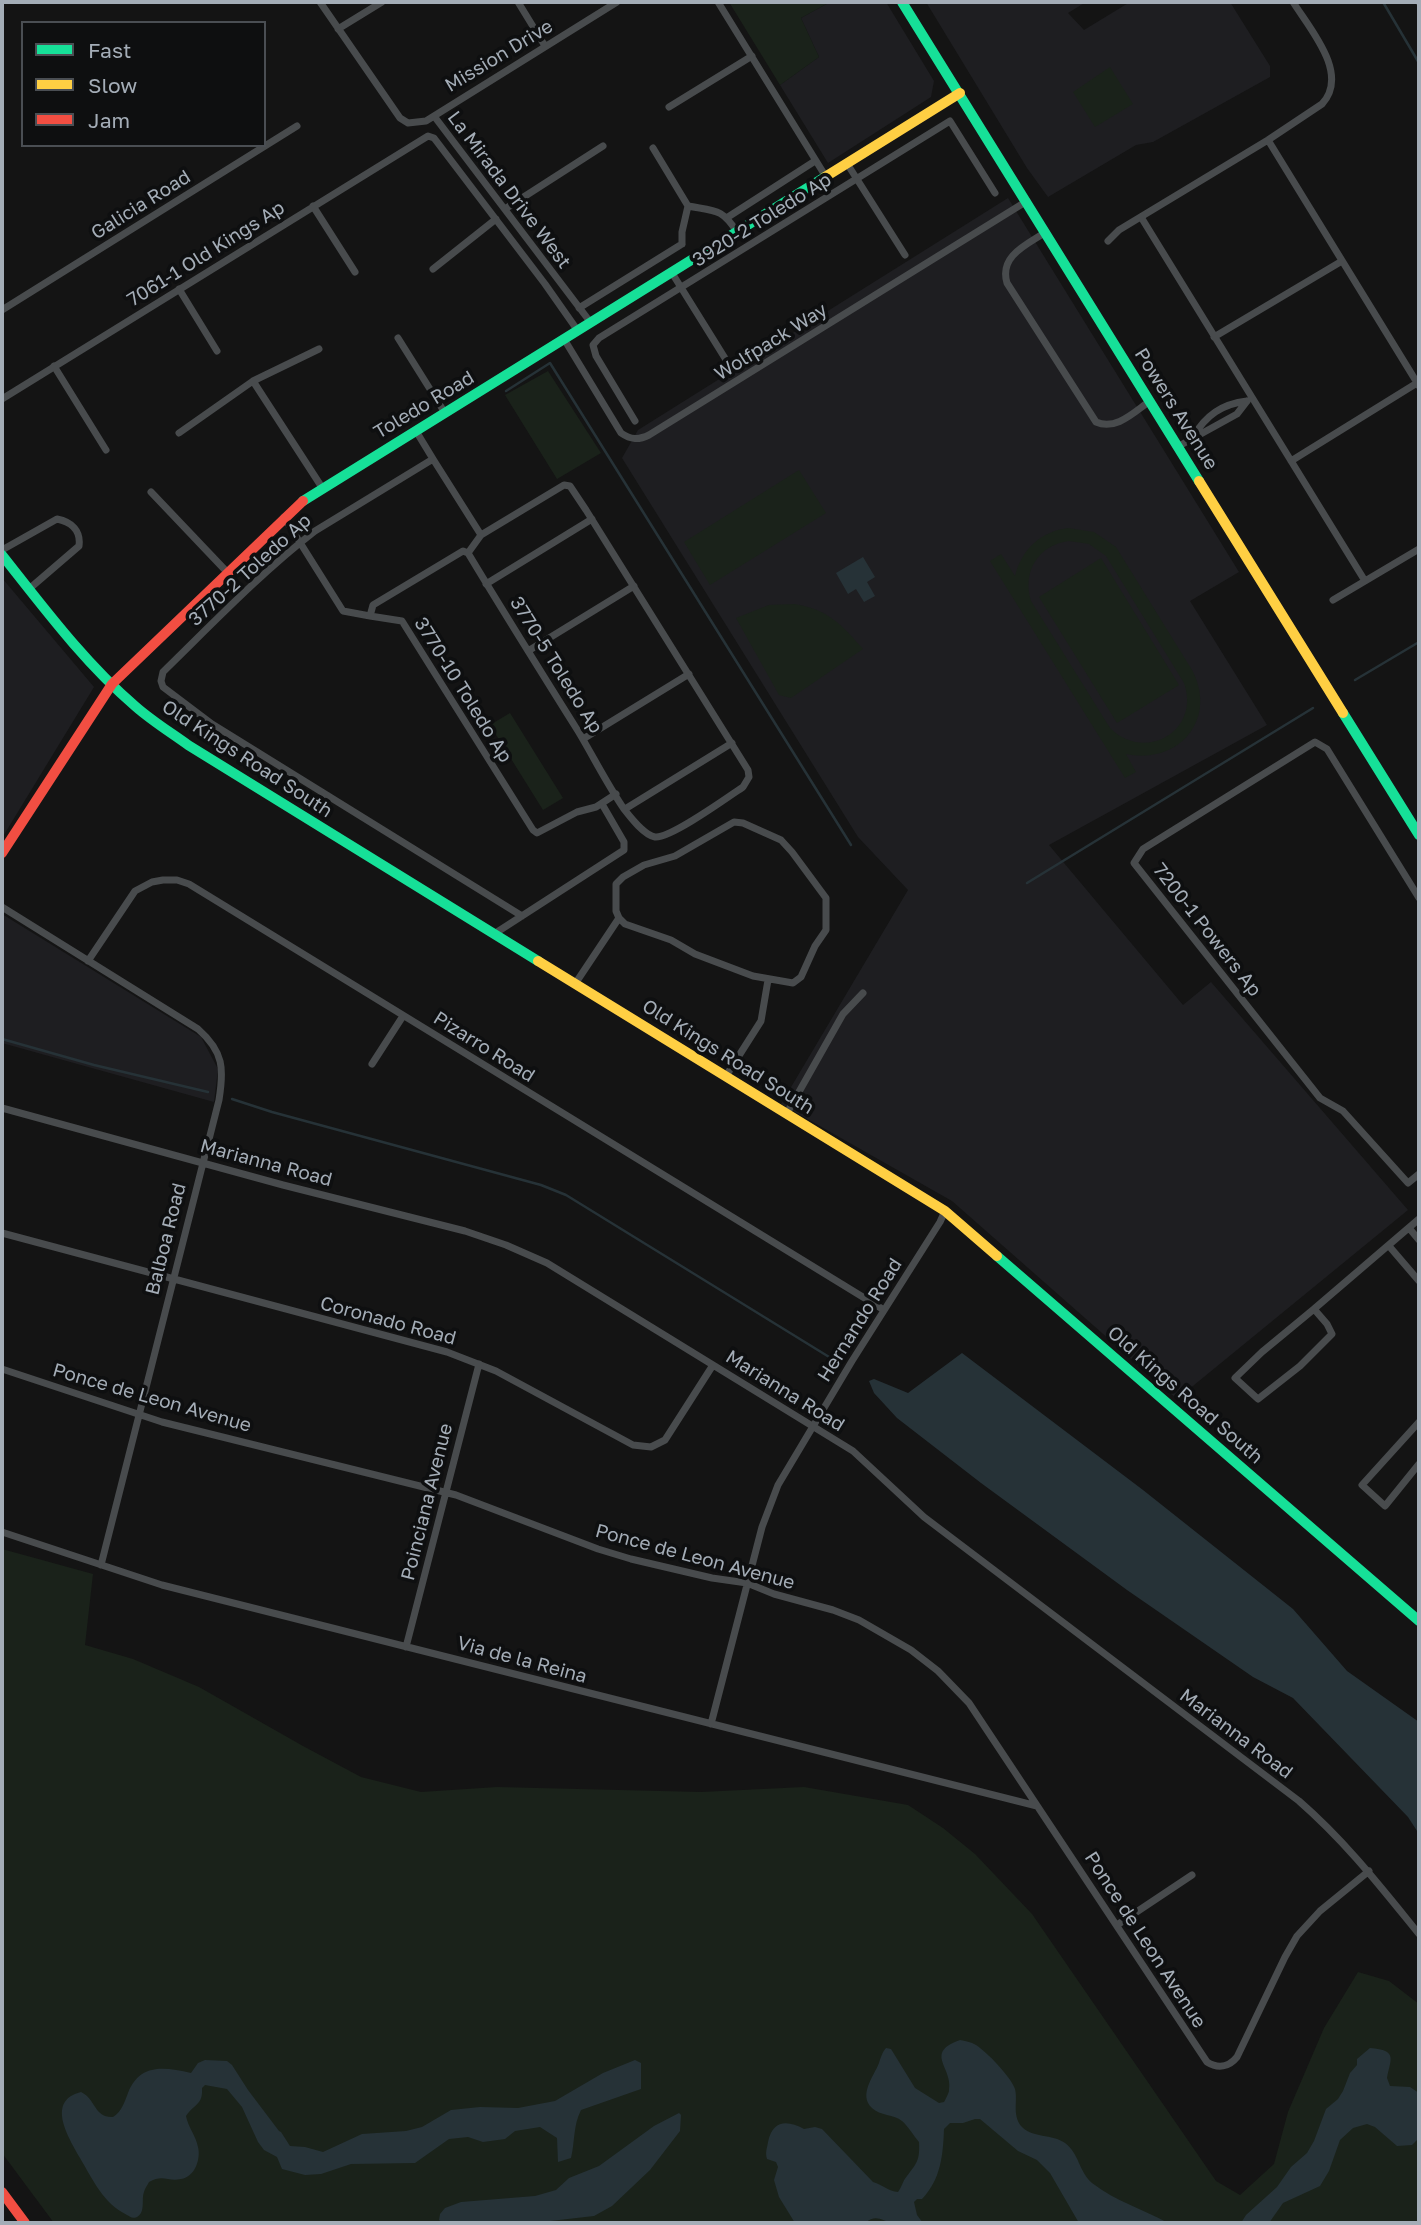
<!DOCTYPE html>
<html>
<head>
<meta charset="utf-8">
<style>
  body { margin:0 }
  #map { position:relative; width:1421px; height:2225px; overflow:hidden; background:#141414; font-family:"Golos Text",sans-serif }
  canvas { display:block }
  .frame { position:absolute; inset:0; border:4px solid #a4adb7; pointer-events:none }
  .legend { position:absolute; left:21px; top:21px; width:245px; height:126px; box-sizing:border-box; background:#0e0f10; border:2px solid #4a4e53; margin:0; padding:9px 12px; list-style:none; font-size:21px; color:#a4adb7 }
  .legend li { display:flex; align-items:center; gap:14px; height:35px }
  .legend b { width:35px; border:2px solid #4a4e53 }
</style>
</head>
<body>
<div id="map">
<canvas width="1421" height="2225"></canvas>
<div class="frame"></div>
<ul class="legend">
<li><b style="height:9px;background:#16e098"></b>Fast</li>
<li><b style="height:9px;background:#ffcf43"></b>Slow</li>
<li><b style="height:9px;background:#f24e42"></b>Jam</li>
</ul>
</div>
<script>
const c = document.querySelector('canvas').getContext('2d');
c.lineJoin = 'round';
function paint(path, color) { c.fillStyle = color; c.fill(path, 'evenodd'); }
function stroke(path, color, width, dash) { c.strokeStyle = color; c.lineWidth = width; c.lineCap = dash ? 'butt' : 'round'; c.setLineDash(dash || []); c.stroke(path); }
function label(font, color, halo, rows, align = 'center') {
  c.font = font + ' "Golos Text",sans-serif'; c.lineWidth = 7; c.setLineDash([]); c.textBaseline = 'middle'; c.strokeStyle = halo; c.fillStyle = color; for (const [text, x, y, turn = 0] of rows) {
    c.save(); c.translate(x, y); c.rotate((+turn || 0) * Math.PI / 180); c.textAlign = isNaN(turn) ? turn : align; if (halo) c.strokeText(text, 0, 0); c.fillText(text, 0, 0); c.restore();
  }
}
paint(new Path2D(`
  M 830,2 L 886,2 L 934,81 L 931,97 L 828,163 L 780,85 L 819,57 L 801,18 Z
  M 926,2 L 1086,2 L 1068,13 L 1084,30 L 1130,2 L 1230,2 L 1270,66 L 1270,77 L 1153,142 L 1136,145 L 1048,197 L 1027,168 Z
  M 1008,198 L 1239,572 L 1190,601 L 1267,725 L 1049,845 L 1183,1005 L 1211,982 L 1408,1210 L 1177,1399 L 952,1201 L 781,1104 L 908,890 L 858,837 L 622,458 L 638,430 Z
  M 2,578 L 94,687 L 2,838 Z
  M 2,914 L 201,1037 L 218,1069 L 214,1102 L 2,1043 Z`), '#1e1e21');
paint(new Path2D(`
  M 729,2 L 830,2 L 801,18 L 819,57 L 780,85 Z
  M 1110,67 L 1133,104 L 1095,127 L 1073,92 Z
  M 548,371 L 601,453 L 557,479 L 505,395 Z
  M 799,470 L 826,513 L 710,585 L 684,542 Z
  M 1068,528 L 1094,532 L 1116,547 L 1192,670 C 1218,719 1179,765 1126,754 L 1136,772 L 1125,778 L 990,561 L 1001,554 L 1015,576 C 1022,549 1040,532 1068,528 ZM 1069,541 L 1089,544 L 1106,556 L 1184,683 C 1201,731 1145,763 1110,728 L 1031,601 C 1022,572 1038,545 1069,541 Z
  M 1101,558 L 1179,685 L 1117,723 L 1039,597 Z
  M 794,604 C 828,609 842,625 863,649 L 791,698 L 779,695 L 736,618 L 769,605 Z
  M 510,713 L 563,798 L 543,810 L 490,725 Z
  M 2,1549 L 93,1574 L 85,1645 L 133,1659 L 199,1687 L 303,1746 L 361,1777 L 421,1792 L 497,1787 L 701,1792 L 804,1787 L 908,1805 L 943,1828 L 975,1854 L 1032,1914 L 1216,2181 L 1240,2195 L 1274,2164 L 1288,2112 L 1324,2028 L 1358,1972 L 1389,1981 L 1419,2004 L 1419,2223 L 54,2223 L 2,2153 Z`), '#1a221a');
paint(new Path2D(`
  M 863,557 L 875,577 L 867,582 L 875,596 L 864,602 L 856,589 L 848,594 L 836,573 Z
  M 962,1353 L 1143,1490 L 1293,1609 L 1347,1671 L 1419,1722 L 1419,1834 L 1408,1817 L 1293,1698 L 1253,1677 L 1127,1590 L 981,1483 L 897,1418 L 874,1393 L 869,1381 L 874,1379 L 908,1393 Z
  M 960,2040 C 965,2041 971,2042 976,2045 C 987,2052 1011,2077 1015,2089 C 1018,2101 1012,2114 1021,2126 C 1031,2138 1053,2134 1065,2143 C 1079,2153 1079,2172 1092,2183 C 1115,2201 1143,2209 1168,2223 L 1079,2223 L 1050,2173 L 1037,2160 L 1018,2151 L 980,2119 L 975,2119 L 963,2123 L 950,2123 L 944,2129 C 943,2155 941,2179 922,2199 L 917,2199 L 914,2202 L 917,2215 L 923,2223 C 914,2223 901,2225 892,2223 C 881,2220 876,2214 865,2223 L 795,2223 L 779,2197 L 774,2180 L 778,2167 L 776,2162 L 767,2159 C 765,2152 767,2149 768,2142 C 773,2120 787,2120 804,2129 L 815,2127 L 822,2129 L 873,2182 C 883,2185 888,2191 898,2192 C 902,2187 902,2182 907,2176 C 917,2163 920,2160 919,2142 C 913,2135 908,2126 902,2121 C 894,2114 880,2116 872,2108 C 858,2095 874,2076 879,2063 C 881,2057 882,2053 886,2048 L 891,2049 L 915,2088 L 939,2103 L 944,2102 C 945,2101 949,2092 949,2091 C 954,2068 923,2053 960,2040 Z
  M 1370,2048 C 1399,2050 1390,2060 1387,2078 L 1390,2086 L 1410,2087 L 1419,2093 L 1419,2138 L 1412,2145 L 1397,2146 L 1375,2127 L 1367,2124 L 1353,2128 L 1340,2140 L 1329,2171 L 1320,2186 L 1283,2203 L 1269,2223 L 1241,2223 L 1246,2215 L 1277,2187 L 1291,2167 L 1307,2153 L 1314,2141 L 1326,2109 L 1338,2099 L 1343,2091 L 1350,2073 L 1357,2065 L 1357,2059 Z
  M 205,2060 L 227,2061 L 232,2065 L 248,2090 L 279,2131 L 281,2132 L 290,2146 L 305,2147 L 323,2152 L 362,2134 L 406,2131 L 422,2127 L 451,2110 L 480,2107 L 518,2108 L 555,2101 L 603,2073 L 635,2060 L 641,2063 L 641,2089 L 581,2110 C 573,2126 575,2141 571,2158 L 558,2162 L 557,2138 L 540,2127 L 515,2131 L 505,2139 L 483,2142 L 468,2137 L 449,2139 L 415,2163 L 351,2164 L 321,2174 L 305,2175 L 282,2169 L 277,2157 L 264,2150 L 258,2142 L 242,2107 L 227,2089 L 205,2085 L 202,2088 C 203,2105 195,2103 186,2116 C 188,2127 196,2136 198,2147 C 201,2159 195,2177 181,2179 C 168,2182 163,2174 149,2182 C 147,2186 145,2188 144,2192 C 141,2199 146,2212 137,2217 C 132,2219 131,2217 127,2215 C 103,2203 93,2180 80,2158 C 69,2138 45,2101 81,2092 C 96,2099 94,2118 113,2117 C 122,2111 124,2103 128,2093 C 140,2063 164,2067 191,2073 L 198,2063 Z
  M 679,2113 L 681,2115 L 680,2131 L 650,2170 L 612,2206 L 594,2216 L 533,2223 L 443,2223 L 439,2220 L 440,2214 L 445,2208 L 461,2202 L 535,2196 L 556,2190 L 569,2178 L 599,2166 L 654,2126 Z`), '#263237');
stroke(new Path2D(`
  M 1383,2 L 1419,63
  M 506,391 L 550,363 L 851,845
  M 1355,680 L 1419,642
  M 1027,883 L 1313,708
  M 2,1039 L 94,1065 L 208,1092
  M 232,1099 L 272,1112 L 541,1185 L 566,1195 L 834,1360`), '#263237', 2.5);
stroke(new Path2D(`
  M 320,2 L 400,118 L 408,123 L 426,121 L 617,2
  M 518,2 L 545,46
  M 718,2 L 826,177
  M 338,29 L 382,2
  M 669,107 L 752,56
  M 434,116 L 591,323
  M 1268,140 L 1419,386
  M 653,148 L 688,206
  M 848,165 L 905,255
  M 313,206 L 355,272
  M 688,206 C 715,211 722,208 737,232
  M 505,209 L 603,146
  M 728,217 L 815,161
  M 1141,217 L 1365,581
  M 1046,232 C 1026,245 999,256 1007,283 L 1096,422 C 1116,431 1134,412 1150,401
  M 1108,241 L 1119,230 L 1268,140 L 1322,104 C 1350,74 1310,29 1293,2
  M 682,244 L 682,232 L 688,206
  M 433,269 L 496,219
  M 672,273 L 728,363
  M 179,289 L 217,351
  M 579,308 L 682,244
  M 2,310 L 297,126
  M 1214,337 L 1342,261
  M 398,338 L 445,413
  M 564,339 L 621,433 C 631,440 639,440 649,435 L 1027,201
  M 54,366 L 106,450
  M 253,381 L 323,489
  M 2,399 L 428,136 L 434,138 L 545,284 L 578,331
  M 635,421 L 596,356 L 593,345 L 599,338 L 950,121 L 995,193
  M 416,431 L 433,459
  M 179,433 L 253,381 L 319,349
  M 1193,437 C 1206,415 1222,404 1247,401
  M 1179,446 L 1237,414 L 1247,401
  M 1291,461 L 1417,383
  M 151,492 L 227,572
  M 284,517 L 343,611 L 370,616
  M 481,535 L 433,459 L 315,531 C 262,572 215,621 167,668 L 163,672 L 161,681 L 163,687 L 212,724 L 522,916
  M 2,550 L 57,519 C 72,522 81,531 79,546 L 29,589
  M 468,553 C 504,613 541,672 578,731 C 593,756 607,784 624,809 C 631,818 644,835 655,837 C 670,839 728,797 743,787 L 749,777 L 748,770 L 586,510 L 570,486 L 564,485 L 481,535 L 468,553 L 463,551 L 373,605 L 370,616 L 402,621 L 533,830 L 537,833 L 577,812 L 596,807 L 616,794
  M 486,584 L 592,519
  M 1333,600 L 1419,549
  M 528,651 L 634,586
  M 583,739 L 689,674
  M 625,809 L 732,743
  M 734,822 L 743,823 L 781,840 L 792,852 L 826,898 L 826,930 L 815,946 L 801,977 L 793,983 L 753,976 L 695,954 L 671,940 L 625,924 L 619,918 L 616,911 L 616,884 L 623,877 L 644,865 L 675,856 Z
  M 1419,898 L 1327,749 L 1315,742 L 1143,849 L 1134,863 L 1320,1098 L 1343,1111 L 1408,1183 L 1419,1174
  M 2,907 L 198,1029 C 224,1052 224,1069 219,1100 L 101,1565
  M 494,934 L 624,850 L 624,842 L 602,804
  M 88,961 L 135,891 L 152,882 L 163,880 L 177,880 L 189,884 L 884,1310
  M 575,984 L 619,918
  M 372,1064 L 403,1016
  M 726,1076 L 761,1021 L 768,980
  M 2,1108 L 283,1185 L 465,1231 L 506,1245 L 547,1263 L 853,1451 L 924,1517 L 1299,1801 C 1346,1842 1380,1886 1419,1934
  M 787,1113 L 843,1014 L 863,993
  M 1409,1228 L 1419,1240
  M 2,1233 L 447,1352 L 496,1371 L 633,1445 L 651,1447 L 665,1440 L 713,1365
  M 1389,1246 L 1419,1281
  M 1314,1309 L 1327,1324 L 1332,1334 L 1300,1366 L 1258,1399 L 1235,1378 L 1262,1352 Z
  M 1314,1309 L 1419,1219
  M 2,1369 L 162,1422 L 456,1495 L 598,1549 L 631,1559 L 712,1578 L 747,1583 L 774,1594 L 833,1610 L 859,1620 L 911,1650 L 938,1671 L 969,1703 L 1207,2062 C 1218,2069 1229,2067 1237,2057 L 1285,1957 L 1297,1936 L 1320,1911 L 1369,1871
  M 1419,1422 L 1362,1485 L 1385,1506 L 1419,1464
  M 2,1532 L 162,1585 L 1037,1806
  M 406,1647 L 479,1364
  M 711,1724 L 762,1527 L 778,1485 L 852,1361 L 940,1222 L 945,1211
  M 1117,1925 L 1192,1875`), '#484b4d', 7);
stroke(new Path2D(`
  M 902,2 L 1199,481
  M 303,501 L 825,177
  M 2,555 C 44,608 84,662 135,706 C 152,721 170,732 188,745 L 538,961
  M 1343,713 L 1419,835
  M 997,1256 L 1419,1621`), '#16e098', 10);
stroke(new Path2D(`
  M 825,177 L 960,93
  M 1199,481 L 1343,713
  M 538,961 L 945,1211 L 997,1256`), '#ffcf43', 10);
stroke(new Path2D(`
  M 2,853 L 112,684 L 303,501
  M 2,2192 L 25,2223`), '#f24e42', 10);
const rail = new Path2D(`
  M 1418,2 L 1419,4`);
stroke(rail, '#484a4d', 5);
stroke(rail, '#0e0f10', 2.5, [8]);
label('19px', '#a4adb7', '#0e0f10', [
  ["Mission Drive",499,56,-31],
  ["La Mirada Drive West",509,190,53],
  ["Galicia Road",141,205,-32],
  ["3920-2 Toledo Ap",762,220,-32],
  ["7061-1 Old Kings Ap",206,254,-32],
  ["Wolfpack Way",771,342,-32],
  ["Toledo Road",424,405,-31],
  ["Powers Avenue",1176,409,58],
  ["3770-2 Toledo Ap",250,570,-42],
  ["3770-5 Toledo Ap",556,665,58],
  ["3770-10 Toledo Ap",463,690,58],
  ["Old Kings Road South",247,759,33],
  ["7200-1 Powers Ap",1207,930,52],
  ["Pizarro Road",484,1047,32],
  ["Old Kings Road South",728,1057,32],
  ["Marianna Road",266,1163,15],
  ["Balboa Road",166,1239,-76],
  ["Hernando Road",860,1320,-58],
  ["Coronado Road",388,1321,15],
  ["Marianna Road",785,1391,32],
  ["Old Kings Road South",1185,1395,41],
  ["Ponce de Leon Avenue",152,1398,16],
  ["Poinciana Avenue",427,1502,-76],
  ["Ponce de Leon Avenue",695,1557,15],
  ["Via de la Reina",522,1660,15],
  ["Marianna Road",1236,1734,37],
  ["Ponce de Leon Avenue",1145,1940,57]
]);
</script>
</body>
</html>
